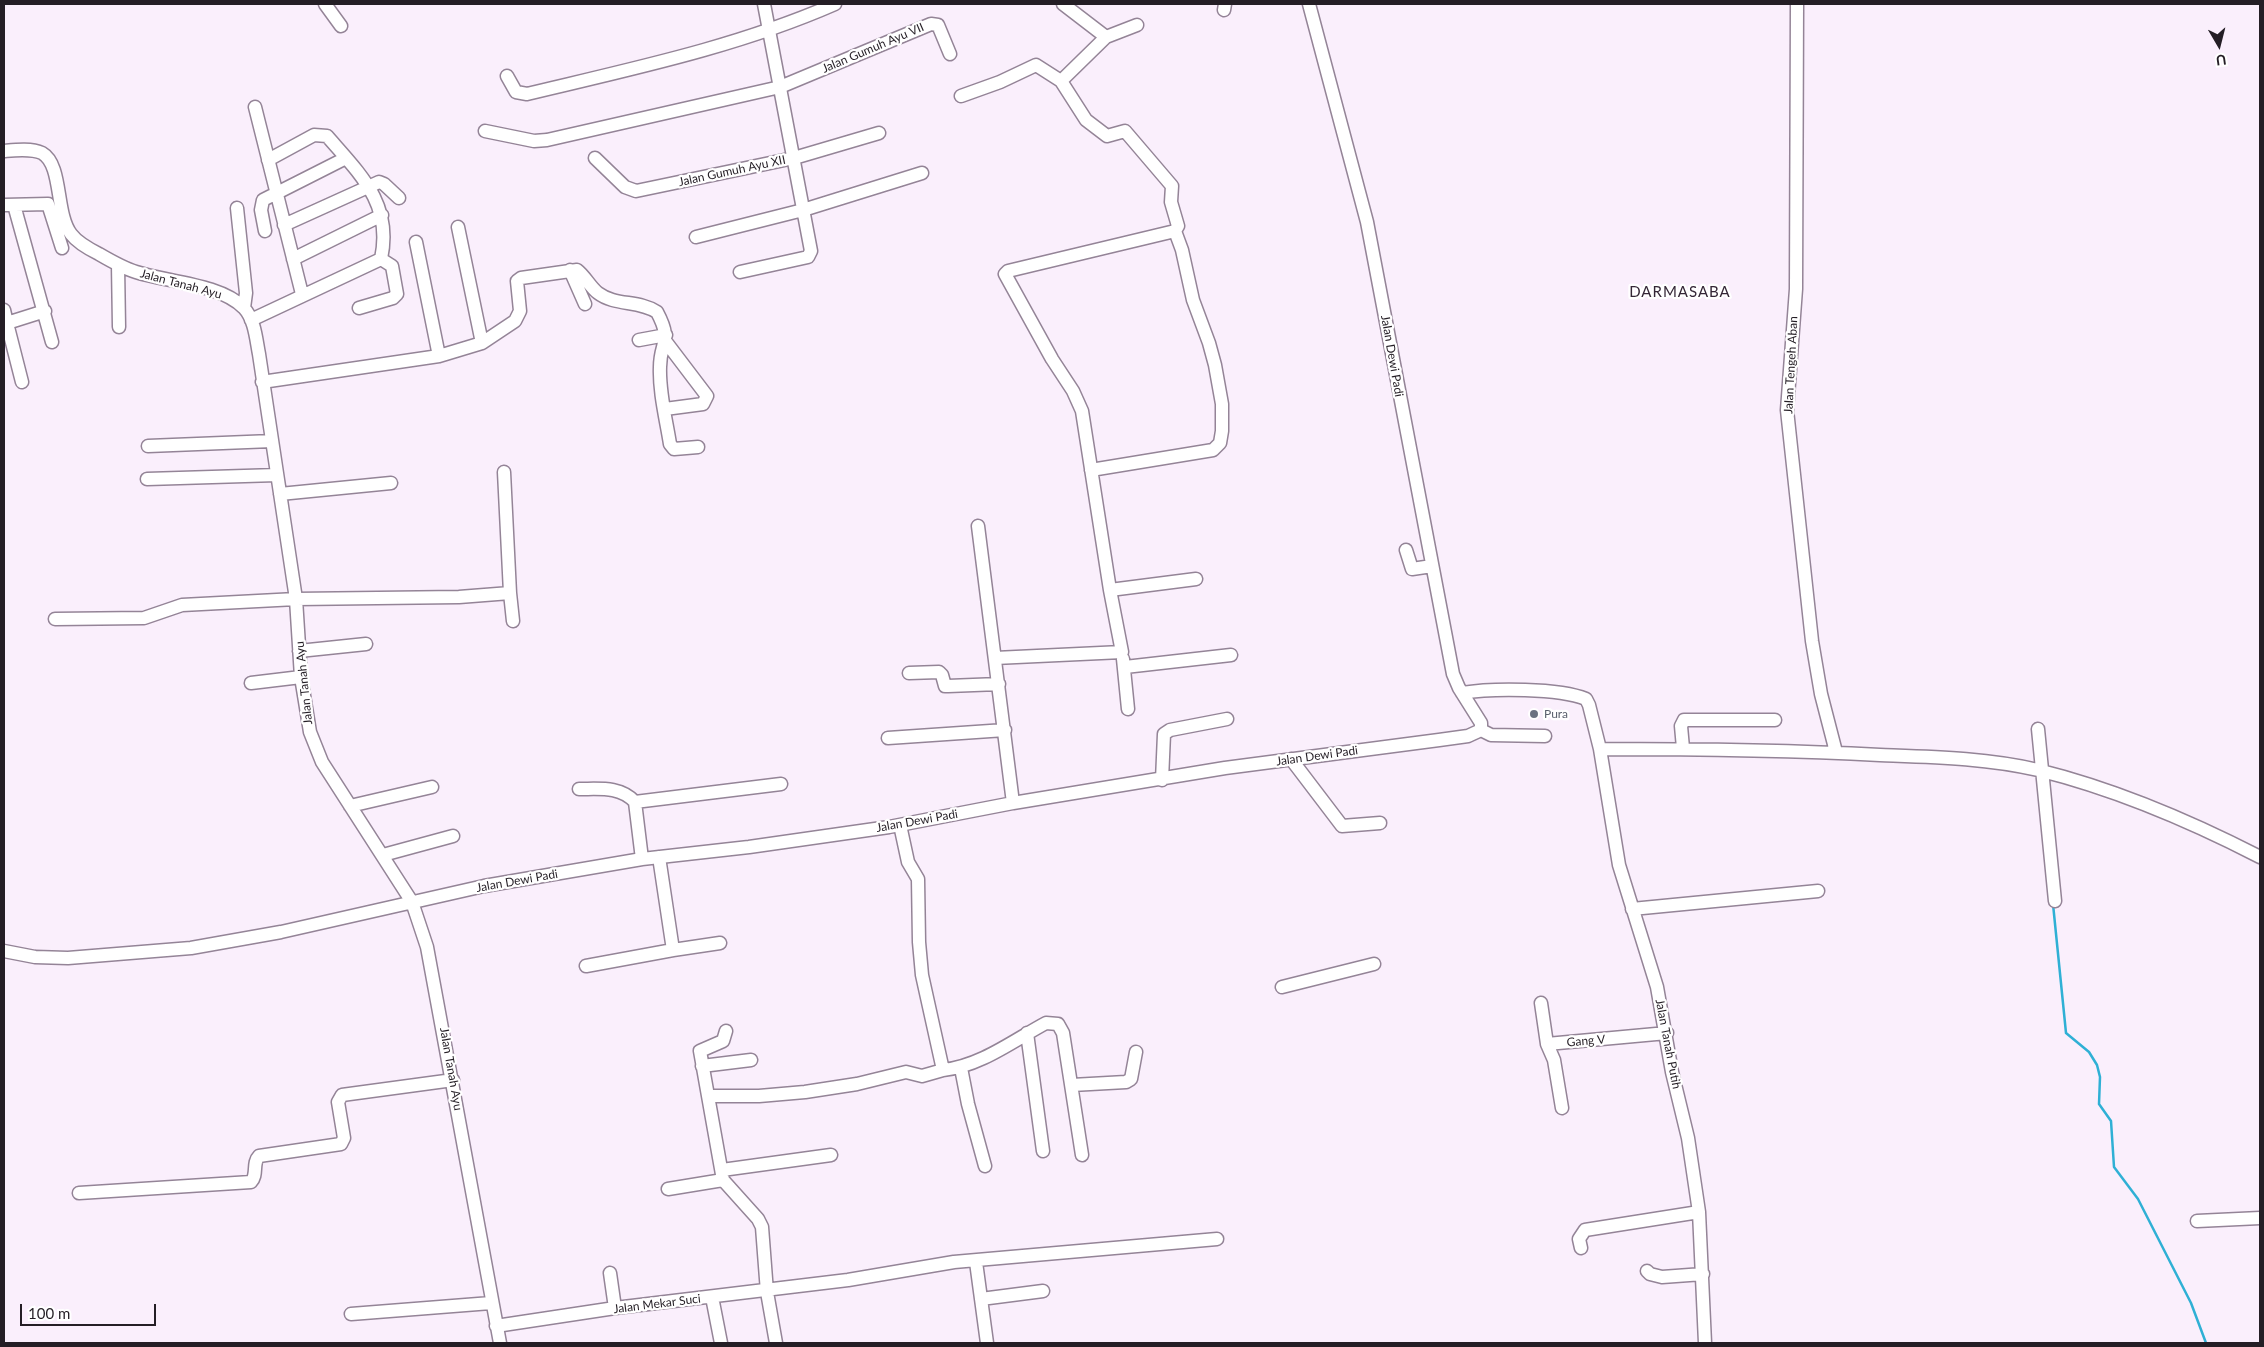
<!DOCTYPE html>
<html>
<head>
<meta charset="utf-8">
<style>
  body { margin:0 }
  #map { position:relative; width:2264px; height:1347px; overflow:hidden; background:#faeffc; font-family:Lato,sans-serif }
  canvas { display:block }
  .frame { position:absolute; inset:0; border:5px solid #241e25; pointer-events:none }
  .north { position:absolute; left:2194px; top:20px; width:50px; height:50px; -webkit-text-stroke:4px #fff; paint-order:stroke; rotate:172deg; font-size:14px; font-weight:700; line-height:20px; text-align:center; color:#241e25 }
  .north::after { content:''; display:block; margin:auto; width:18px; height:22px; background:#241e25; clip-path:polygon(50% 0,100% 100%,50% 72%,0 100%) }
  .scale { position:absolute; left:20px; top:1304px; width:136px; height:22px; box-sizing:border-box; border:2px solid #241e25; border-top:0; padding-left:6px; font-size:15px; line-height:18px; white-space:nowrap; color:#241e25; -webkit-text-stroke:4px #fff; paint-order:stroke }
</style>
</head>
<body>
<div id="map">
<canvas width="2264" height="1347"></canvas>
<div class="frame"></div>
<div class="north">U</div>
<div class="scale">100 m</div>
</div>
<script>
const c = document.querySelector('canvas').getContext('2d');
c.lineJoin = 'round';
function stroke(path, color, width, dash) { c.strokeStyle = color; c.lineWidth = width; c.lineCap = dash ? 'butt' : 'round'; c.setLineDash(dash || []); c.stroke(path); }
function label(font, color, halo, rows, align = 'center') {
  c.font = font + ' Lato,sans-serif'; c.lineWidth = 4.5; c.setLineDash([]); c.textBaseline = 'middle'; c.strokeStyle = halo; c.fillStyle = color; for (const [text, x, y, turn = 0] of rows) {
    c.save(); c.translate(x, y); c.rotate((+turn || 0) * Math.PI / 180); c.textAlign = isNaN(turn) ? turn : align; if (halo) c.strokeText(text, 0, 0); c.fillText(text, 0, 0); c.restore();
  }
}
stroke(new Path2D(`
  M 2053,904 L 2066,1033 L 2089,1052 L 2097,1065 L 2100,1077 L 2099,1104 L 2111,1121 L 2114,1167 L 2138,1199 L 2191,1303 L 2206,1343`), '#2fb0d5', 2.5);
const minor = new Path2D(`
  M 325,4 L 341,26
  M 1063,4 L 1106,37 L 1061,81 L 1086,120 L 1107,136 L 1125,131 L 1172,186 L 1171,202 L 1178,226 L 1175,231 L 1182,250 L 1193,300 L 1209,343 L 1215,365 L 1222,404 L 1222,431 L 1220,443 L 1213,450 L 1091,470
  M 1797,4 L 1796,289 L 1787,410 L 1812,641 L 1821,694 L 1836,752
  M 1224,10 L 1225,4
  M 1106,37 L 1137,25
  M 507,76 L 516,92 L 527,94 C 631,69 737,47 835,4
  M 961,96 L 1000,82 L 1036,65 L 1061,81
  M 255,107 L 302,294
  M 485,131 L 534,141 L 547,140 L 780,87 L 931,24 L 938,25 L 950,54
  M 4,151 C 15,150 31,148 42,153 C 63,165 55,213 71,234 C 77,242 89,249 99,254 C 111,261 123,268 136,272 C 167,282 221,284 244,308 C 255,320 256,339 259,354 L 296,599 L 301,677 L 310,732 L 322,762 L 412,902 L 427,947 L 500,1343
  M 595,158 L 625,187 L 636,191 L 794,158 L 879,133
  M 4,205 L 48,204 L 62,248
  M 14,205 L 52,342
  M 237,208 L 246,293 L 244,308
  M 284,225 L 379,182 L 384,184 L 399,198
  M 458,227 L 482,343
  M 265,231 L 261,210 L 263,200 L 346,158
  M 696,237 L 803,210 L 922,173
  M 416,242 L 439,356
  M 293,259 L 382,215
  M 118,265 L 119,327
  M 570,270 L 585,304
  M 740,272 L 808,257 L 811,251 L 764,4
  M 359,308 L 393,298 L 397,294 L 392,266 L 381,259
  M 4,310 L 7,323 L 45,311
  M 251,320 L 381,259 C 393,204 360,174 327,136 L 314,135 L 268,160
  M 4,324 L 7,323 L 22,382
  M 639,340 L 666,335
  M 262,382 L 439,356 L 482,343 L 515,321 L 520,311 L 517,281 L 521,278 L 577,270 C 585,276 590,287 598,293 C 615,306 639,300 657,312 C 673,342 660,341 660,367 C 659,392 666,419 670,444 L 674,449 L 698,447
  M 665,409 L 703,404 L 707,396 L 666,342
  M 148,446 L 272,441
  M 147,479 L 277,475
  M 280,494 L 391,483
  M 978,526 L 1013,803
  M 1406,550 L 1412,569 L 1432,566
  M 1110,590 L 1196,579
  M 510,593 L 513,621
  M 55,619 L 144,618 L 182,605 L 296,599 L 459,597 L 510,593 L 504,472
  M 299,651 L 366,644
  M 995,658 L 1122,652 L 1110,590 L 1082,411 L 1073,391 L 1052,359 L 1005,274 L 1008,271 L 1175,231
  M 1123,659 L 1128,709
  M 1125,667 L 1231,655
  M 909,673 L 939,672 L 942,675 L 945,686 L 948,686 L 999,684
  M 251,683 L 301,677
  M 1462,693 C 1492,688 1559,688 1586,699 L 1589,705 L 1600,749 L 1619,865 L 1657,987 L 1672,1072 L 1688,1138 L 1699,1212 L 1705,1343
  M 2038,729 L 2055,901
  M 1481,730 L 1491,735 L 1545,736
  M 888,738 L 1005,730
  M 1683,748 L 1681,726 L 1684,720 L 1775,720
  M 1600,749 C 1693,749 1786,750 1880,755 C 1933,757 1986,758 2038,770 C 2115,789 2190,821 2260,857
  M 1291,759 L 1342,826 L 1380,823
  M 1162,780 L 1164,734 L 1170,730 L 1227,719
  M 579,789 C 600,789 620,786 635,802
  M 350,806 L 432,787
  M 900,825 L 908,862 L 918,879 L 919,942 L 922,975 L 943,1070 C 981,1066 1014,1040 1046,1023 L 1058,1024 L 1063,1033 L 1082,1155
  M 383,855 L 453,836
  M 659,857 L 673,950 L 720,943
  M 642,859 L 635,802 L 781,784
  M 1632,909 L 1818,891
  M 4,951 L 35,957 L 68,958 L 191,948 L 281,932 L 484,886 L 642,859 L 749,847 L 889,827 L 1013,803 L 1225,768 L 1439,740 L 1468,736 L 1481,730 L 1481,723 L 1459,688 L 1453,674 L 1367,222 L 1309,4
  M 586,966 L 673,950
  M 1282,987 L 1374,964
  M 1541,1003 L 1547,1044 L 1667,1033
  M 1027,1033 L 1043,1151
  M 1547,1044 L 1554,1060 L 1562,1108
  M 702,1066 L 751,1060
  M 961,1068 L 968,1104 L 985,1166
  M 1072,1085 L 1126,1082 L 1131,1079 L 1136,1052
  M 709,1096 L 759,1096 L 805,1092 L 857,1084 L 906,1072 L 922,1076 L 943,1070
  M 722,1170 L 831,1155
  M 723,1180 L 758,1219 L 762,1227 L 767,1292 L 776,1343
  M 668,1189 L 723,1180 L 700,1051 L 723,1041 L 726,1031
  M 79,1193 L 251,1182 C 258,1175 252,1163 259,1156 L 341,1144 L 344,1138 L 338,1102 L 342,1095 L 453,1080
  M 2197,1221 L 2260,1218
  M 1581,1248 L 1579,1239 L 1585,1230 L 1699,1212
  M 976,1262 L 987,1343
  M 1647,1271 L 1650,1274 L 1662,1277 L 1703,1274
  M 610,1273 L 615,1308
  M 712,1297 L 721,1343
  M 981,1299 L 1043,1291
  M 351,1314 L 491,1303
  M 496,1326 L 615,1308 L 848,1280 L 954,1262 L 1217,1239`);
stroke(minor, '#948497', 15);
stroke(minor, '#fff', 12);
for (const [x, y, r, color] of [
  [1534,714,5,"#6b7280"]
]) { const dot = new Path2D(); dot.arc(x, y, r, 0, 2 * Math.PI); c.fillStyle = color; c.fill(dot); stroke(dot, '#fff', 2); }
label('12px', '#241e25', '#fff', [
  ["Jalan Gumuh Ayu VII",873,48,-23],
  ["Jalan Gumuh Ayu XII",732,171,-12],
  ["Jalan Tanah Ayu",181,284,15],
  ["Jalan Dewi Padi",1392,356,80],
  ["Jalan Tengeh Aban",1791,365,-87],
  ["Jalan Tanah Ayu",304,683,-96],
  ["Jalan Dewi Padi",1317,756,-8],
  ["Jalan Dewi Padi",917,821,-10],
  ["Jalan Dewi Padi",517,881,-10],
  ["Gang V",1586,1041,-5],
  ["Jalan Tanah Putih",1668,1044,79],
  ["Jalan Tanah Ayu",451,1069,80],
  ["Jalan Mekar Suci",657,1304,-7]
]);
label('12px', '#5b616d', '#fff', [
  ["Pura",1544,714]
], 'left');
c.letterSpacing = '1px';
label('15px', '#342636', '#fff', [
  ["DARMASABA",1680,292]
]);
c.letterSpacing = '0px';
</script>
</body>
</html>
